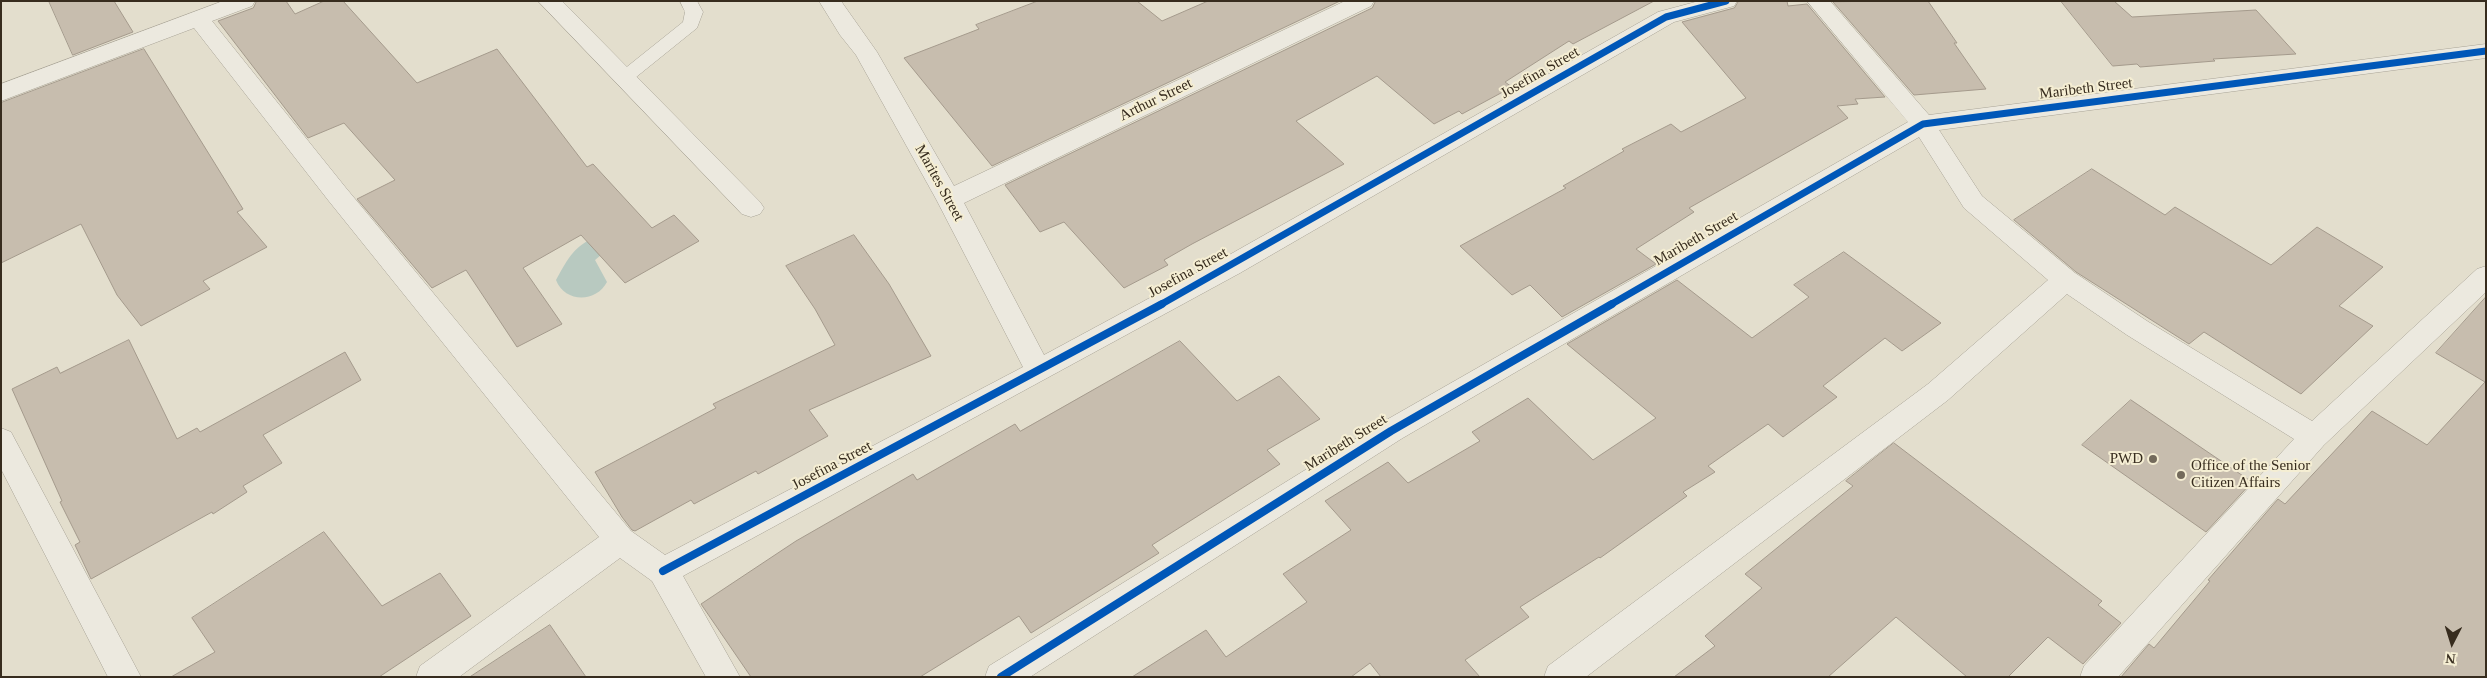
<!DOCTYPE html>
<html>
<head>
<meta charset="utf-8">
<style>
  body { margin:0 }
  #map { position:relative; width:2487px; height:678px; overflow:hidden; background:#e3decd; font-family:Georgia,serif }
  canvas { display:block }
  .frame { position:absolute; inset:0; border:2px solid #372c1e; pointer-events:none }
  .north { position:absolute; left:2427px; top:618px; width:50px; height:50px; -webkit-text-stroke:4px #f5eed3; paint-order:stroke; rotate:185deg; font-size:14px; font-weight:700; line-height:20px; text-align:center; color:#372c1e }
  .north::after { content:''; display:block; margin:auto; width:18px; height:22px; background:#372c1e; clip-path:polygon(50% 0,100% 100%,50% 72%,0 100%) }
</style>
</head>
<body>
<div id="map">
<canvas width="2487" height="678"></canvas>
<div class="frame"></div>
<div class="north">N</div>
</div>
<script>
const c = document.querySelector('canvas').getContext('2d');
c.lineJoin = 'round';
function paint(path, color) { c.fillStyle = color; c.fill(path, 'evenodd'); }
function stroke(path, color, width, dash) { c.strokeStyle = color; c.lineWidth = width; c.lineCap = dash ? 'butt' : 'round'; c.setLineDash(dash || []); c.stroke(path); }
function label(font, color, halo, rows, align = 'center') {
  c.font = font + ' Georgia,serif'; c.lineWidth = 4; c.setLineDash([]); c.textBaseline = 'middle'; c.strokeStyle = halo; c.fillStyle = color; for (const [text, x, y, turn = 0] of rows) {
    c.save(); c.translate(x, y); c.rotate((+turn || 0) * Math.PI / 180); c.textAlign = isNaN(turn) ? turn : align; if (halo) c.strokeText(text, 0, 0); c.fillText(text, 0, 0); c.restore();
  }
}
paint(new Path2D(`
  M 592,239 L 601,255 L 595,260 L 607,282 C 596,303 565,303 556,280 C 566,262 573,247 592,239 Z`), '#b8c9c0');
const building = new Path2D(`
  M 49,1 L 114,1 L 133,32 L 73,55 Z
  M 257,1 L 286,1 L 295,14 L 324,1 L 343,1 L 417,83 L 497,49 L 587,167 L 593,164 L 652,228 L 674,215 L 699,241 L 625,283 L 581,235 L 523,268 L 562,324 L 517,347 L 466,270 L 432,288 L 357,199 L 395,180 L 344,123 L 308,138 L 218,21 L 253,8 Z
  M 1038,1 L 1137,1 L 1162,21 L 1208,1 L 1340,1 L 992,166 L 904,58 L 979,29 L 976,25 Z
  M 1376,1 L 1654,1 L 1573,44 L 1569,41 L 1505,82 L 1512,87 L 1462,114 L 1459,111 L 1434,124 L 1377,76 L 1296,121 L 1344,164 L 1192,244 L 1164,260 L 1168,265 L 1124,288 L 1064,222 L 1040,232 L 1005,185 L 1372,8 Z
  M 1739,1 L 1787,1 L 1788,6 L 1807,4 L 1885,97 L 1855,99 L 1858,104 L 1837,106 L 1848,118 L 1689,208 L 1694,212 L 1636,249 L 1656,264 L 1562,317 L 1530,285 L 1512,295 L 1460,246 L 1566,188 L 1563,186 L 1624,151 L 1622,149 L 1671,124 L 1681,132 L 1746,98 L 1682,22 L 1734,8 Z
  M 1928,1 L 1957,43 L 1954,43 L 1986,89 L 1914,95 L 1833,2 Z
  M 2061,1 L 2114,1 L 2132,17 L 2256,10 L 2296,54 L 2213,59 L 2215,61 L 2140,67 L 2137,64 L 2113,66 Z
  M 144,49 L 243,209 L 237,212 L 267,247 L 203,281 L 210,289 L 141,326 L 117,295 L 81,224 L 1,263 L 1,103 Z
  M 2092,169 L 2165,215 L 2175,207 L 2271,265 L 2317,227 L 2383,267 L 2339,306 L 2373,326 L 2301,394 L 2204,332 L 2189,344 L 2076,272 L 2014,220 Z
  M 854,235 L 889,284 L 931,356 L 809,410 L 828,436 L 758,474 L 756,471 L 694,504 L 691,500 L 635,531 L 632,530 L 622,517 L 595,472 L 716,408 L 713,404 L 835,345 L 815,309 L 786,266 Z
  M 1844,252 L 1941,323 L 1902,351 L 1885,338 L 1823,386 L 1837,397 L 1783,437 L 1768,424 L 1708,466 L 1715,472 L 1683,492 L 1687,496 L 1600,558 L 1599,557 L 1520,607 L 1529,617 L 1465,660 L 1480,677 L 1381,677 L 1370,663 L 1351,677 L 1132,677 L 1206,630 L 1226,657 L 1307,602 L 1283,574 L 1351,530 L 1325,501 L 1388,462 L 1408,483 L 1480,441 L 1472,432 L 1528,398 L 1593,460 L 1656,418 L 1567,344 L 1677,280 L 1752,338 L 1809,297 L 1794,285 Z
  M 2486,297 L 2486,677 L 2121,677 L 2149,644 L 2154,648 L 2210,581 L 2208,580 L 2278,499 L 2285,504 L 2372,411 L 2427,445 L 2485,382 L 2436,353 Z
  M 129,340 L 177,439 L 197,428 L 200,432 L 345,352 L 361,380 L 263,435 L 282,463 L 243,486 L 247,492 L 213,514 L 212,512 L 91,579 L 75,545 L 80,542 L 60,502 L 62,501 L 12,389 L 57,367 L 60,373 Z
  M 1180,341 L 1237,401 L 1279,376 L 1320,419 L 1267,450 L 1280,464 L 1152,545 L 1159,553 L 1031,633 L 1019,616 L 920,677 L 751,677 L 701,604 L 796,541 L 913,474 L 917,480 L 1015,424 L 1020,431 Z
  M 2131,400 L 2252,482 L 2206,532 L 2082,445 Z
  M 1894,443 L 2102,601 L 2098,605 L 2121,623 L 2083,664 L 2048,637 L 2008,677 L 1967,677 L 1896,617 L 1828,677 L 1674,677 L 1715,646 L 1705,636 L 1762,588 L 1745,574 L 1853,486 L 1846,481 Z
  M 324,532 L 382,606 L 440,573 L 471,616 L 379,677 L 171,677 L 215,652 L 192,618 Z
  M 550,625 L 586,677 L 470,677 Z`);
paint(building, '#c7bdae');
stroke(building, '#a49a8c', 1);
const service = new Path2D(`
  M 680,1 L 697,1 L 703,12 L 697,28 L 630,82 L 618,82 L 615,78 L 618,74 L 683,22 L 685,12 Z`);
const minor = new Path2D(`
  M 223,1 L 255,1 L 252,6 L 212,21 L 346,188 L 631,531 L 665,555 L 1023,367 L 936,199 L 856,55 L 840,35 L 819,1 L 841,1 L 877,52 L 954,186 L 1345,1 L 1374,1 L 1371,6 L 964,203 L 1044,355 L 1222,259 L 1658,12 L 1699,1 L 1737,1 L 1734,6 L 1674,22 L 1240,273 L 683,576 L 740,677 L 706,677 L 652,581 L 620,558 L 459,677 L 416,677 L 420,666 L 599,537 L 328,200 L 194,28 L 1,101 L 1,84 Z
  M 538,1 L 562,1 L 760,202 L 764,208 L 760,214 L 751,217 L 742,214 Z
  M 1807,1 L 1830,1 L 1929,115 L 2486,44 L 2486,58 L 1939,130 L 1982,196 L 2075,273 L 2147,321 L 2312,421 L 2477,269 L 2486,266 L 2486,292 L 2324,445 L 2118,677 L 2080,677 L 2084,666 L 2294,439 L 2127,335 L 2067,294 L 1948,400 L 1586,677 L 1544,677 L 1548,666 L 1928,384 L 2048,280 L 1964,208 L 1919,137 L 1401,439 L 1030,677 L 985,677 L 989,666 L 1381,423 L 1908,122 Z
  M 1,428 L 11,432 L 141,677 L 108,677 L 1,469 Z`);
stroke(service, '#a8a396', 1);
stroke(minor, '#a8a396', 1);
paint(service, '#ece9df');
paint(minor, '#ece9df');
stroke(new Path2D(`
  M 1160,305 L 1666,17 L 1726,1
  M 1610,305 L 1923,124 L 2486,51`), '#0057b8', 7);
stroke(new Path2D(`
  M 663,571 L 1162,304
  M 1001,677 L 1391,431 L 1612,304`), '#0057b8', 8);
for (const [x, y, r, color] of [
  [2153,459,5,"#736a5b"],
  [2181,475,5,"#736a5b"]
]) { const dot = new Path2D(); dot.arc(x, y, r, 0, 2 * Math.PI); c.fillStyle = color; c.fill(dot); stroke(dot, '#f5eed3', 2); }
label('15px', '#372c1e', '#f5eed3', [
  ["Josefina Street",1540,73,-30],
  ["Maribeth Street",2086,89,-7],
  ["Arthur Street",1156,100,-26],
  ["Marites Street",939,183,61],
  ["Maribeth Street",1696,239,-30],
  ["Josefina Street",1188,273,-29],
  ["Maribeth Street",1346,443,-32],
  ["Josefina Street",832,466,-28]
]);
label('15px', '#372c1e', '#f5eed3', [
  ["PWD",2143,459],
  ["Office of the Senior",2191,466,"left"],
  ["Citizen Affairs",2191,483,"left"]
], 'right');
</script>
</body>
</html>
